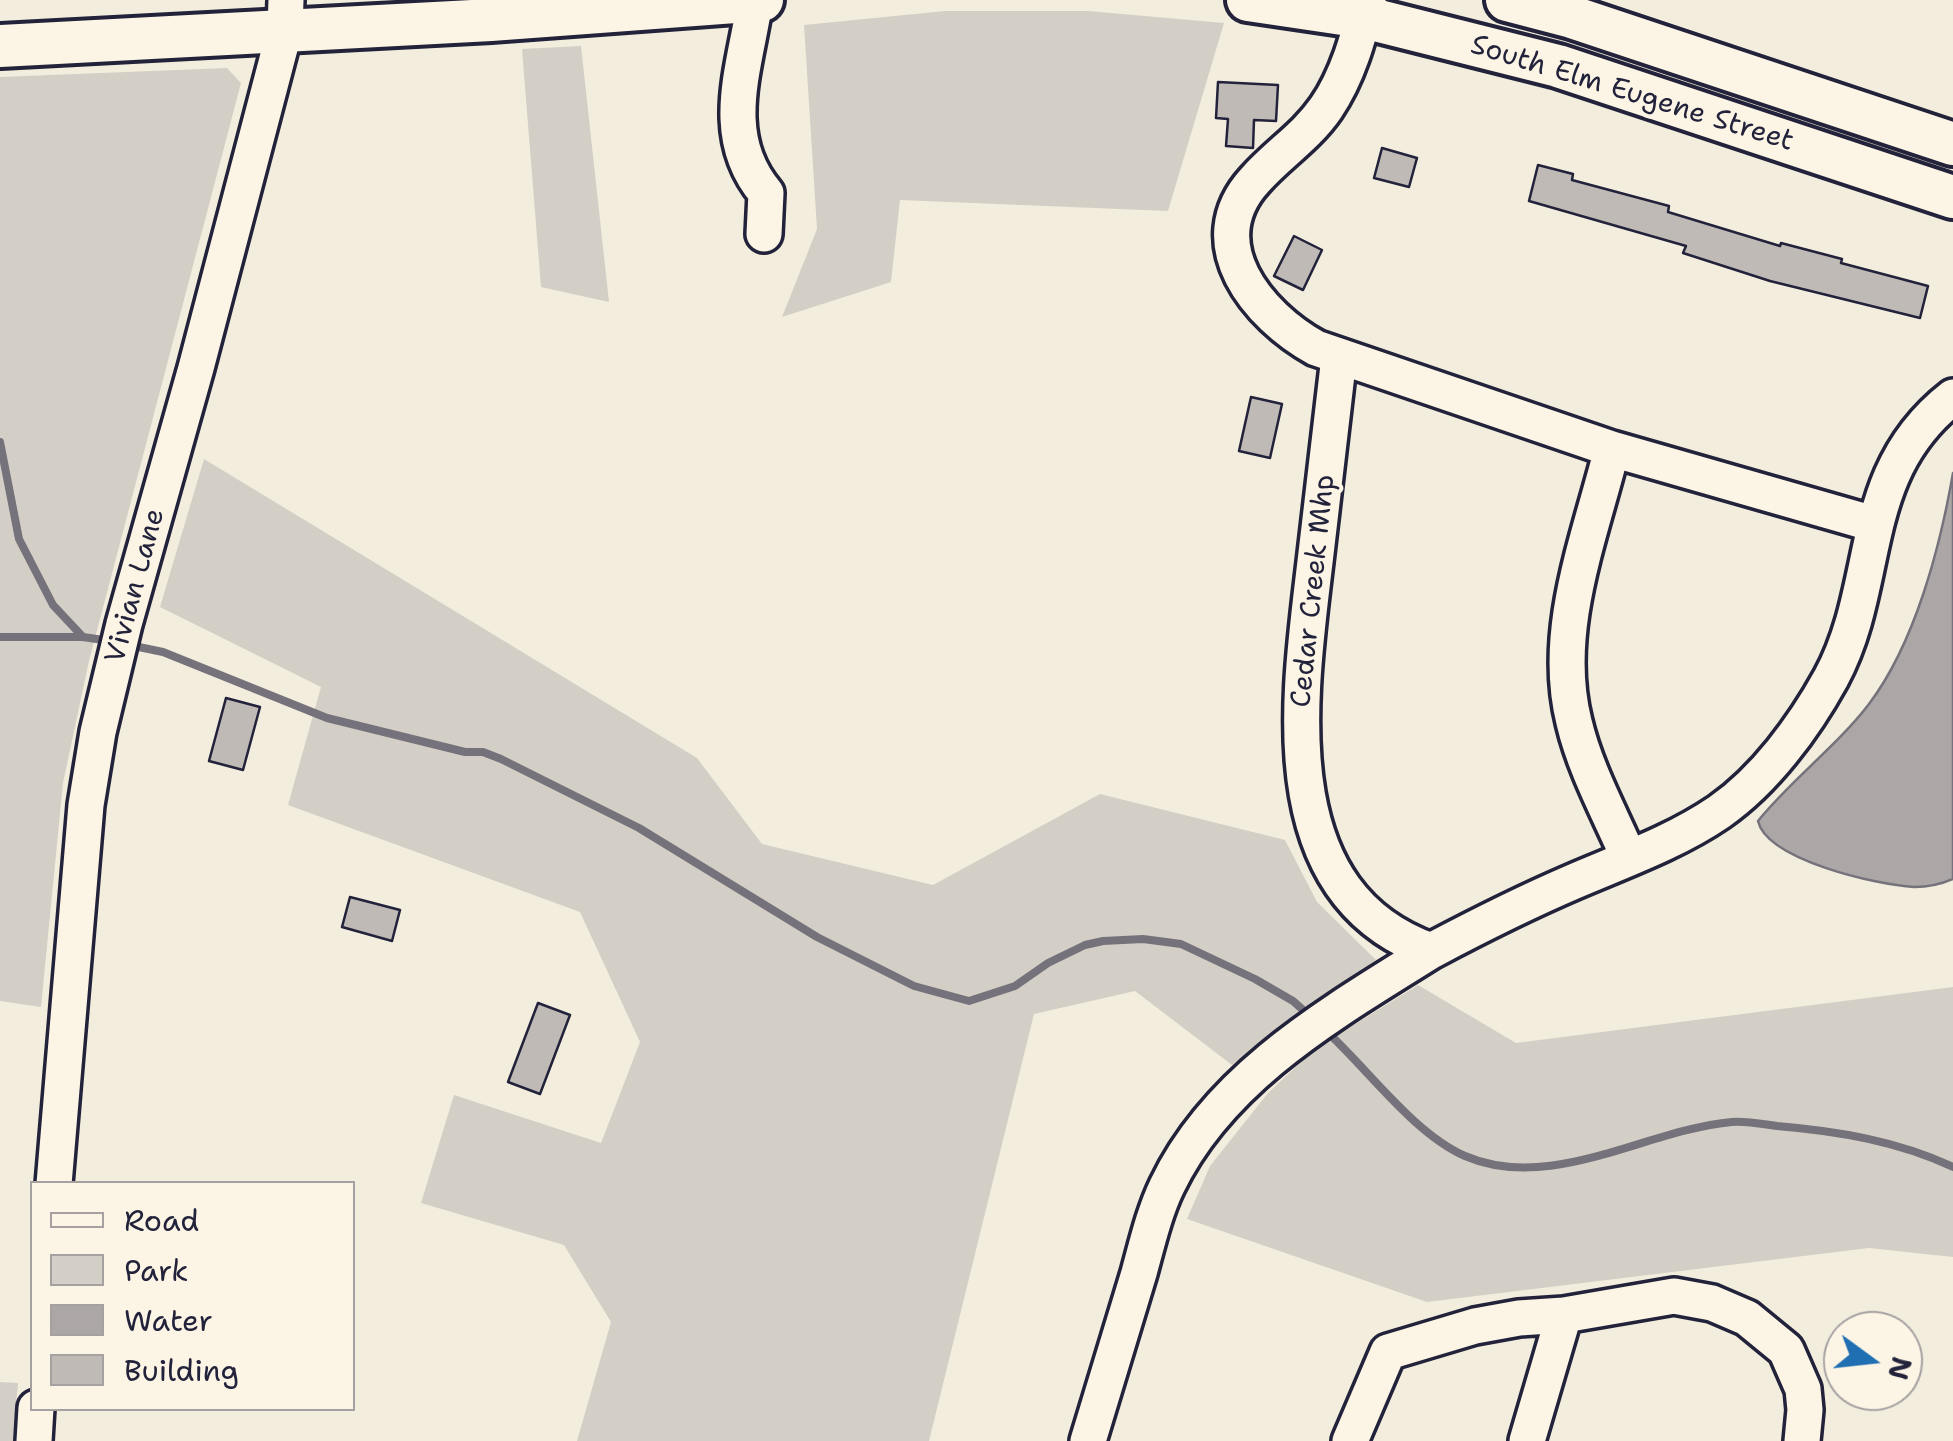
<!DOCTYPE html>
<html>
<head>
<meta charset="utf-8">
<style>
  body { margin:0 }
  #map { position:relative; width:1953px; height:1441px; overflow:hidden; background:#f3edde; font-family:"Shantell Sans",sans-serif }
  canvas { display:block }
  .legend { position:absolute; left:30px; top:1181px; width:325px; height:230px; box-sizing:border-box; background:#fcf5e5; border:2px solid #a5a1a1; margin:0; padding:12px 18px; list-style:none; font-size:30px; color:#22223b }
  .legend li { display:flex; align-items:center; gap:20px; height:50px }
  .legend b { width:50px; border:2px solid #a5a1a1 }
  .north { position:absolute; left:1823px; top:1311px; width:100px; height:100px; box-sizing:border-box; background:#fcf5e5; border:2px solid #a5a1a1; border-radius:50%; rotate:105deg; font-size:28px; font-weight:700; line-height:40px; text-align:center; color:#22223b }
  .north::after { content:''; display:block; margin:auto; width:35px; height:45px; background:#1f6fb2; clip-path:polygon(50% 0,100% 100%,50% 72%,0 100%) }
</style>
</head>
<body>
<div id="map">
<canvas width="1953" height="1441"></canvas>
<ul class="legend">
<li><b style="height:12px;background:#fcf5e5"></b>Road</li>
<li><b style="height:28px;background:#d4cfc6"></b>Park</li>
<li><b style="height:28px;background:#aca7a6"></b>Water</li>
<li><b style="height:28px;background:#bfbab6"></b>Building</li>
</ul>
<div class="north">N</div>
</div>
<script>
const c = document.querySelector('canvas').getContext('2d');
c.lineJoin = 'round';
function paint(path, color) { c.fillStyle = color; c.fill(path, 'evenodd'); }
function stroke(path, color, width, dash) { c.strokeStyle = color; c.lineWidth = width; c.lineCap = dash ? 'butt' : 'round'; c.setLineDash(dash || []); c.stroke(path); }
function label(font, color, halo, rows, align = 'center') {
  c.font = font + ' "Shantell Sans",sans-serif'; c.lineWidth = 8; c.setLineDash([]); c.textBaseline = 'middle'; c.strokeStyle = halo; c.fillStyle = color; for (const [text, x, y, turn = 0] of rows) {
    c.save(); c.translate(x, y); c.rotate((+turn || 0) * Math.PI / 180); c.textAlign = isNaN(turn) ? turn : align; if (halo) c.strokeText(text, 0, 0); c.fillText(text, 0, 0); c.restore();
  }
}
paint(new Path2D(`
  M 945,11 L 1088,11 L 1224,23 L 1168,211 L 900,200 L 891,282 L 782,317 L 817,229 L 804,25 Z
  M 581,46 L 609,302 L 541,287 L 522,49 Z
  M 227,68 L 241,83 L 89,661 L 63,783 L 41,1007 L 0,1001 L 0,77 Z
  M 204,459 L 697,758 L 762,844 L 933,885 L 1100,794 L 1285,840 L 1317,902 L 1376,960 L 1232,1065 L 1135,991 L 1034,1014 L 929,1441 L 577,1441 L 611,1322 L 564,1245 L 421,1203 L 454,1095 L 601,1143 L 640,1042 L 580,912 L 288,805 L 321,687 L 160,607 Z
  M 1418,985 L 1516,1043 L 1953,987 L 1953,1257 L 1869,1248 L 1427,1302 L 1187,1219 L 1210,1166 L 1268,1093 L 1315,1049 Z
  M 0,1382 L 18,1383 L 13,1441 L 0,1441 Z`), '#d4cfc6');
const water = new Path2D(`
  M 1953,473 L 1953,879 C 1942,884 1926,887 1914,887 C 1877,885 1767,860 1758,821 C 1792,779 1837,746 1869,704 C 1915,643 1940,548 1953,473 Z`);
paint(water, '#aca7a6');
stroke(water, '#75727b', 2.5);
stroke(new Path2D(`
  M 0,442 L 19,539 L 53,605 L 83,637
  M 0,637 L 83,637 L 110,641
  M 129,645 L 163,652 L 327,718 L 465,752 L 483,752 L 501,759 L 639,828 L 817,937 L 914,986 L 969,1001 L 1015,986 L 1048,963 L 1085,945 L 1103,941 L 1143,939 L 1181,944 L 1255,979 L 1293,1001 L 1311,1017
  M 1325,1030 C 1368,1069 1413,1133 1465,1156 C 1551,1193 1645,1130 1732,1122 C 1746,1121 1762,1124 1777,1126 C 1837,1131 1898,1141 1953,1167`), '#75727b', 8);
const building = new Path2D(`
  M 1218,82 L 1278,85 L 1276,121 L 1254,120 L 1253,148 L 1226,146 L 1228,119 L 1216,118 Z
  M 1382,148 L 1417,158 L 1409,187 L 1374,178 Z
  M 1538,165 L 1573,174 L 1572,180 L 1669,206 L 1668,212 L 1780,246 L 1781,243 L 1842,259 L 1841,263 L 1928,286 L 1920,318 L 1770,281 L 1683,253 L 1686,246 L 1529,201 Z
  M 1294,236 L 1322,250 L 1303,290 L 1274,276 Z
  M 1251,397 L 1282,404 L 1270,458 L 1239,451 Z
  M 226,698 L 260,707 L 243,770 L 209,761 Z
  M 350,897 L 400,910 L 392,941 L 342,927 Z
  M 538,1003 L 570,1015 L 540,1094 L 508,1082 Z`);
paint(building, '#bfbab6');
stroke(building, '#22223b', 2.5);
const minor = new Path2D(`
  M 1368,0 C 1358,38 1348,76 1326,108 C 1306,137 1278,154 1255,180 C 1197,243 1258,316 1316,348 L 1612,449 L 1874,524
  M 755,1 C 745,68 717,135 766,193 L 764,234
  M 1339,357 C 1331,425 1323,494 1315,562 C 1299,697 1268,893 1431,951 C 1478,926 1526,902 1575,881 C 1624,860 1675,842 1719,812 C 1765,780 1804,727 1831,678 C 1883,582 1854,474 1953,397
  M 1612,449 C 1590,537 1551,631 1574,722 C 1585,769 1610,814 1629,858
  M 54,1184 L 86,805 L 98,732 L 124,624 L 196,368 L 285,29 L 286,0
  M 34,1441 L 36,1408
  M 1088,1441 C 1105,1385 1122,1329 1139,1273 C 1147,1244 1154,1213 1167,1186 C 1219,1077 1332,1013 1431,951
  M 1350,1441 L 1388,1352 L 1475,1326 L 1519,1318 L 1564,1315 L 1674,1296 L 1712,1303 L 1747,1318 L 1786,1350 L 1803,1389 L 1805,1410 L 1802,1441
  M 1527,1441 L 1564,1315`);
const major = new Path2D(`
  M 1248,0 L 1363,17 L 1558,66 L 1953,197
  M 1507,0 L 1572,17 L 1953,144
  M 0,46 L 491,20 L 762,0`);
stroke(minor, '#22223b', 42);
stroke(major, '#22223b', 50);
stroke(minor, '#fcf5e5', 35);
stroke(major, '#fcf5e5', 42);
label('28px', '#22223b', '#fcf5e5', [
  ["South Elm Eugene Street",1632,94,17],
  ["Vivian Lane",136,586,-75],
  ["Cedar Creek Mhp",1314,591,-84]
]);
</script>
</body>
</html>
